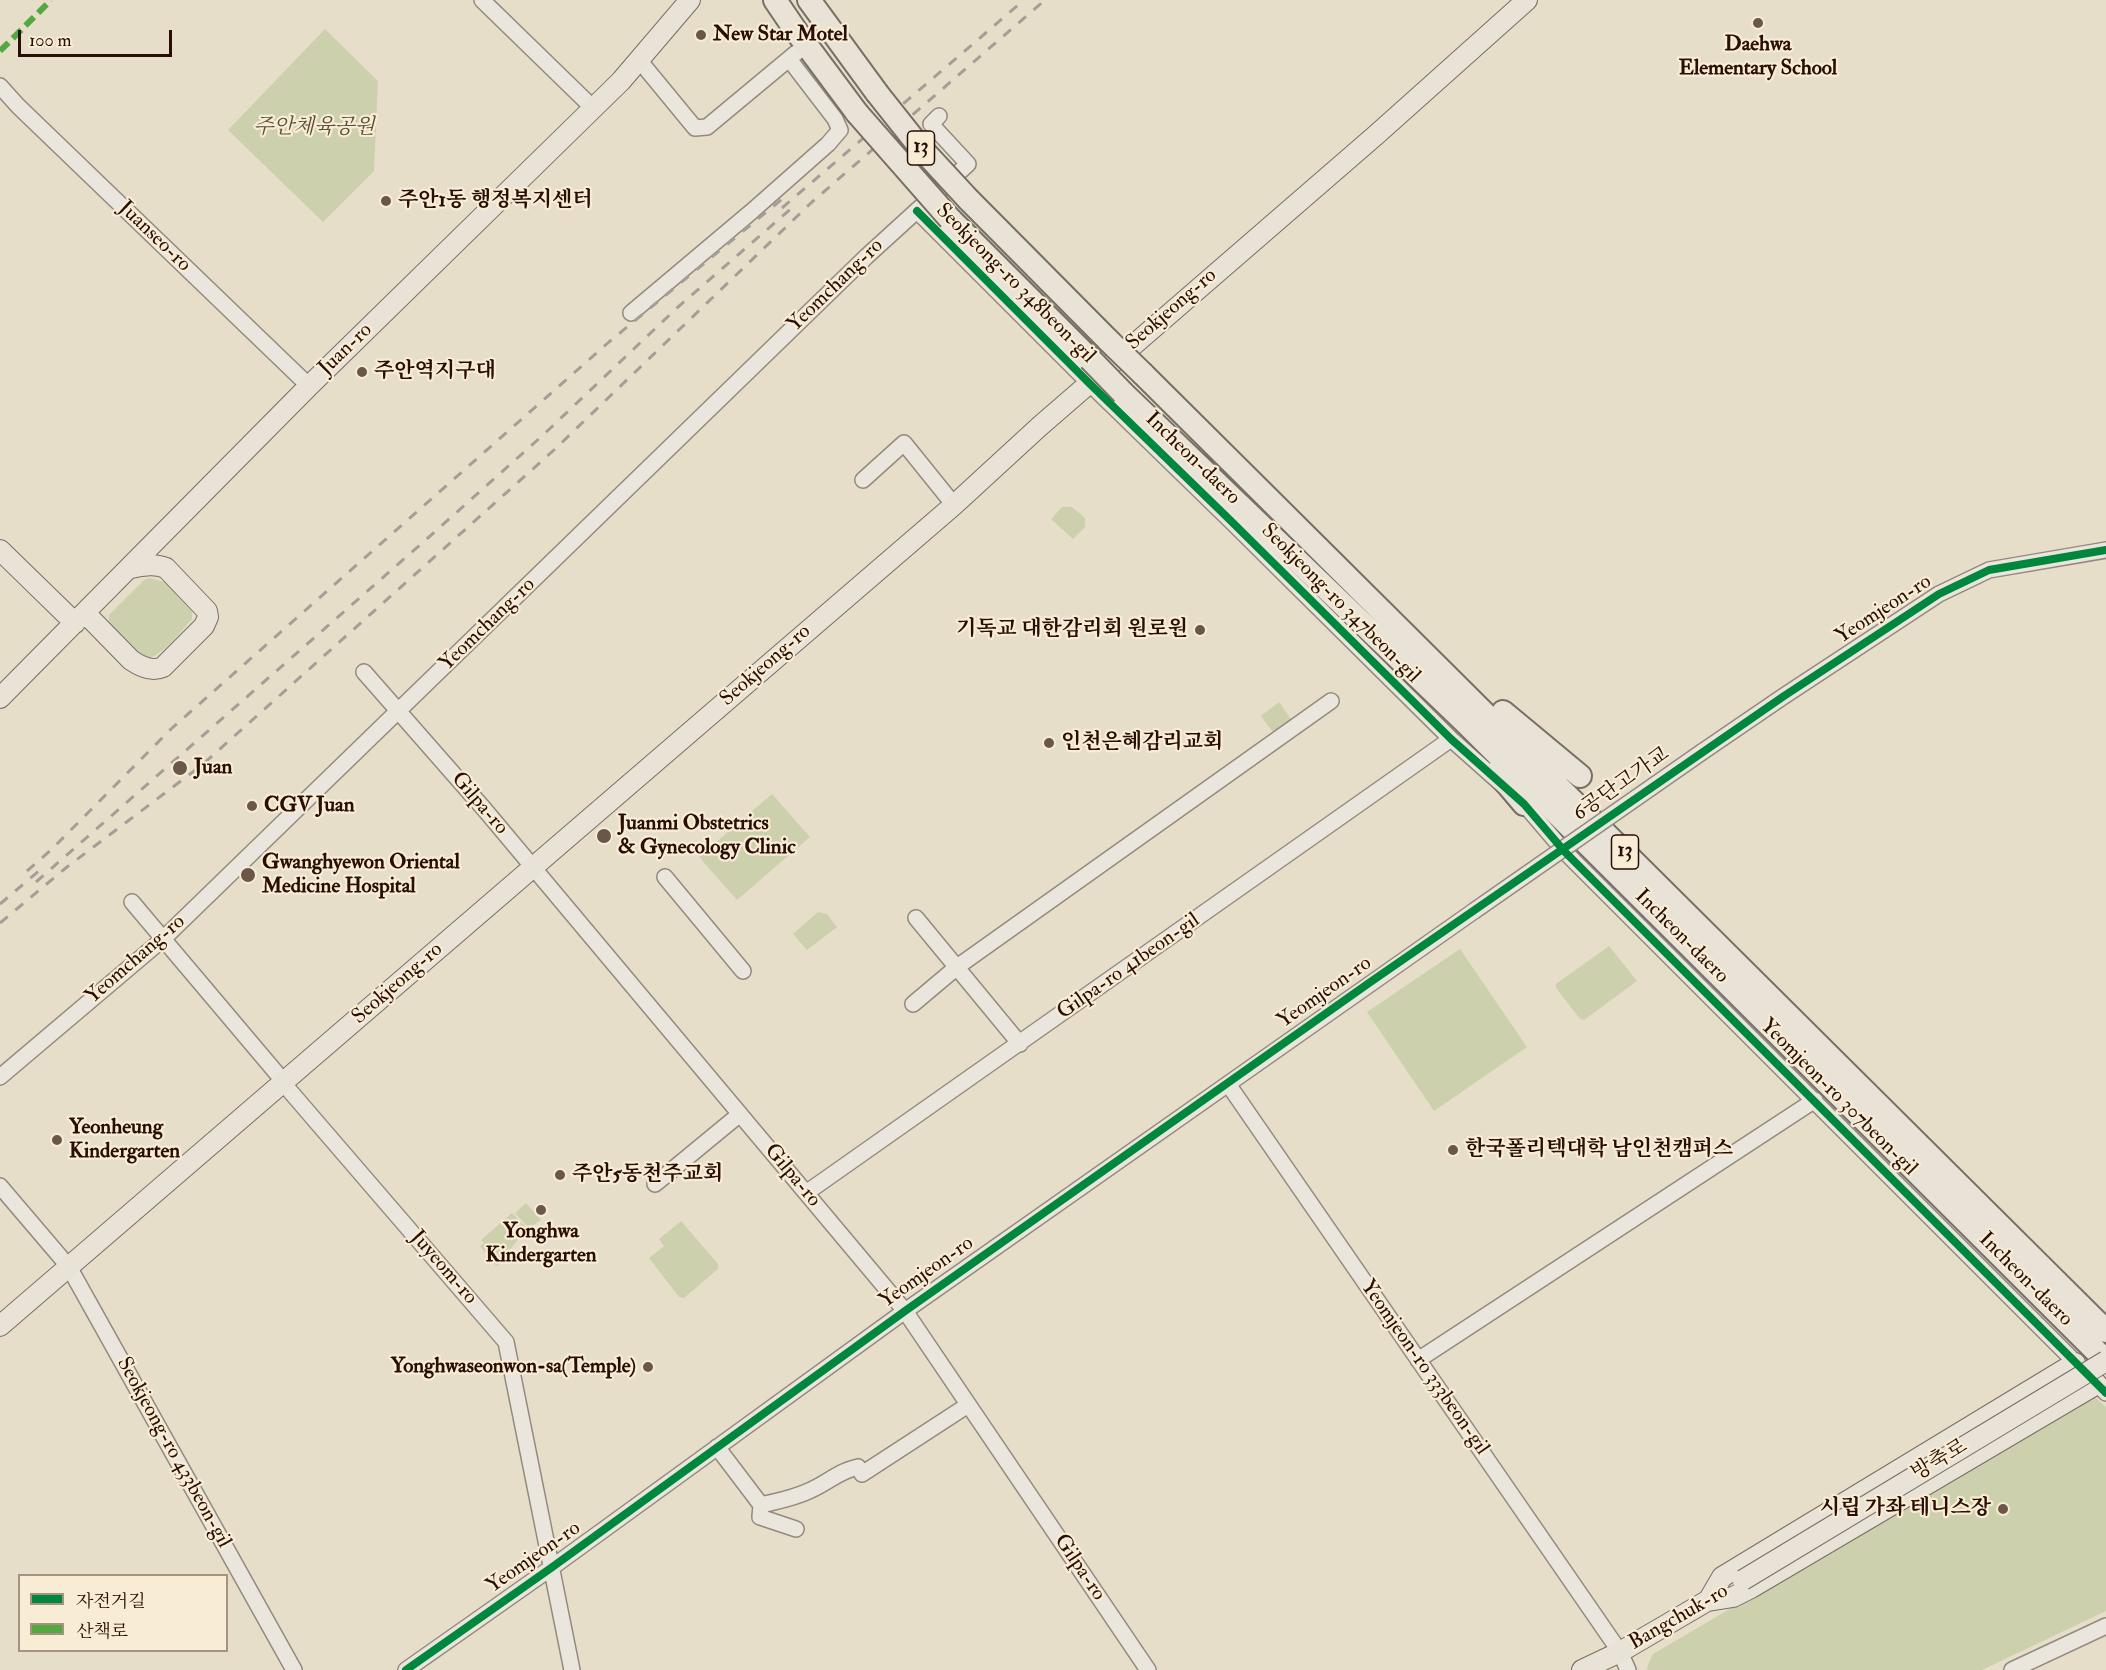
<!DOCTYPE html>
<html>
<head>
<meta charset="utf-8">
<style>
  body { margin:0 }
  #map { position:relative; width:2106px; height:1670px; overflow:hidden; background:#e7deca; font-family:"IM FELL Double Pica","Noto Serif KR",serif }
  canvas { display:block }
  .legend { position:absolute; left:18px; top:1574px; width:210px; height:78px; box-sizing:border-box; background:#f8ecd4; border:2px solid #a59381; margin:0; padding:8px 10px; list-style:none; font-size:18px; color:#280e04 }
  .legend li { display:flex; align-items:center; gap:12px; height:30px }
  .legend b { width:30px; border:2px solid #a59381 }
  .scale { position:absolute; left:18px; top:30px; width:154px; height:27px; box-sizing:border-box; border:3px solid #280e04; border-top:0; padding-left:8px; font-size:18px; line-height:21px; white-space:nowrap; color:#280e04; -webkit-text-stroke:4px #f8ecd4; paint-order:stroke }
</style>
</head>
<body>
<div id="map">
<canvas width="2106" height="1670"></canvas>
<ul class="legend">
<li><b style="height:8px;background:#00873e"></b>자전거길</li>
<li><b style="height:8px;background:#53a840"></b>산책로</li>
</ul>
<div class="scale">100 m</div>
</div>
<script>
const c = document.querySelector('canvas').getContext('2d');
c.lineJoin = 'round';
function paint(path, color) { c.fillStyle = color; c.fill(path, 'evenodd'); }
function stroke(path, color, width, dash) { c.strokeStyle = color; c.lineWidth = width; c.lineCap = dash ? 'butt' : 'round'; c.setLineDash(dash || []); c.stroke(path); }
function label(font, color, halo, rows, align = 'center') {
  c.font = font + ' "IM FELL Double Pica","Noto Serif KR",serif'; c.lineWidth = 4.5; c.setLineDash([]); c.textBaseline = 'middle'; c.strokeStyle = halo; c.fillStyle = color; for (const [text, x, y, turn = 0] of rows) {
    c.save(); c.translate(x, y); c.rotate((+turn || 0) * Math.PI / 180); c.textAlign = isNaN(turn) ? turn : align; if (halo) c.strokeText(text, 0, 0); c.fillText(text, 0, 0); c.restore();
  }
}
paint(new Path2D(`
  M 325,29 L 378,81 L 374,171 L 323,222 L 228,130 Z
  M 1062,507 L 1072,507 L 1085,518 L 1085,527 L 1073,539 L 1051,519 Z
  M 149,578 L 165,582 L 192,612 L 192,619 C 181,631 160,660 143,659 C 131,648 106,632 109,615 L 144,580 Z
  M 1279,702 L 1293,722 L 1275,735 L 1261,716 Z
  M 772,794 L 810,837 L 737,900 L 699,857 Z
  M 818,912 L 827,914 L 837,927 L 807,950 L 793,934 Z
  M 1609,946 L 1637,981 L 1584,1020 L 1580,1019 L 1556,988 L 1556,984 Z
  M 1460,949 L 1527,1047 L 1434,1111 L 1367,1012 Z
  M 526,1203 L 541,1220 L 533,1225 L 527,1226 L 515,1213 Z
  M 512,1213 L 527,1228 L 497,1266 L 485,1257 L 486,1254 L 480,1246 L 484,1243 L 481,1240 Z
  M 681,1221 L 718,1264 L 718,1269 L 684,1298 L 679,1297 L 649,1258 L 664,1246 L 659,1239 Z
  M 2091,1397 L 2096,1398 L 2106,1407 L 2106,1611 L 1982,1670 L 1648,1670 L 1647,1667 L 1653,1654 Z`), '#ccd0ad');
const minor = new Path2D(`
  M 482,0 L 593,108
  M 639,60 L 695,128 L 707,127 L 796,53
  M 0,86 L 18,106 L 309,386
  M 917,211 L 1089,383 L 1230,520 L 1451,739 L 1524,804 L 1565,852 L 2106,1393
  M 631,313 L 751,212 L 828,144 L 840,130 L 835,119 L 789,59
  M 863,480 L 904,443 L 954,505
  M 364,672 L 485,810 L 905,1311 L 1148,1670
  M 1702,752 L 1784,696 L 1939,594 L 1989,570 L 2106,550
  M 665,877 L 743,971
  M 132,902 L 279,1076 L 283,1083 L 506,1342 L 572,1670
  M 916,918 L 1020,1044
  M 913,1004 L 957,967 L 1331,701
  M 0,1077 L 163,939 L 867,256 L 968,164 L 931,124 L 939,116
  M 1228,1084 L 1620,1652 L 1628,1670
  M 655,1184 L 740,1114
  M 0,1186 L 69,1267 L 294,1670
  M 806,1193 L 1451,739
  M 1418,1360 L 1815,1100
  M 717,1447 L 761,1505 C 778,1501 795,1498 811,1490 C 829,1482 839,1471 858,1467 L 862,1474 L 968,1405
  M 761,1505 L 760,1517 L 796,1529
  M 406,1670 L 551,1568 L 905,1311 L 1474,911
  M 2012,1670 L 2106,1626`);
const major = new Path2D(`
  M 0,550 L 75,623
  M 85,613 L 131,660 C 141,667 152,672 163,667 L 204,626 L 208,617 L 207,611 L 166,568 C 154,563 142,566 130,568
  M 0,698 L 309,386 L 621,81 L 690,0
  M 0,1326 L 954,505 L 1040,426 L 1376,135 L 1527,0
  M 1708,1601 L 1733,1597 L 1751,1588 L 2097,1384
  M 1708,1601 L 1722,1577 L 2075,1363
  M 1582,1670 L 1620,1652 L 1719,1594`);
const highway = new Path2D(`
  M 775,0 L 796,31 L 857,113
  M 809,0 L 877,93
  M 969,200 L 1109,341
  M 950,219 L 1090,359
  M 1143,374 L 2106,1331
  M 1123,393 L 1466,723 L 2106,1361
  M 1503,712 L 1580,776
  M 1497,772 L 1524,804`);
stroke(minor, '#938a7e', 18);
stroke(major, '#776e64', 22);
stroke(highway, '#776e64', 26);
stroke(minor, '#ebe6dd', 15);
stroke(major, '#e8e2d7', 20);
stroke(highway, '#e8e2d7', 22);
stroke(new Path2D(`
  M 782,208 L 1024,0
  M 27,871 L 51,850 L 171,729 L 609,342 L 787,195
  M 36,882 L 429,537 L 542,436 L 678,307 L 793,207
  M 0,904 L 41,869
  M 0,923 L 67,867 L 202,765 L 554,450 L 812,202 L 1045,0`), '#a59e96', 3, [10, 10]);
const minorBridge = new Path2D(`
  M 1474,911 L 1702,752`);
const majorBridge = new Path2D(`
  M 1743,1580 L 2106,1361`);
const highwayBridge = new Path2D(`
  M 877,93 L 919,146 L 969,200
  M 857,113 L 950,219
  M 1109,341 L 1143,374
  M 1090,359 L 1123,393`);
stroke(minorBridge, '#938a7e', 18, []);
stroke(majorBridge, '#776e64', 22, []);
stroke(highwayBridge, '#776e64', 26, []);
stroke(minorBridge, '#ebe6dd', 15);
stroke(majorBridge, '#e8e2d7', 20);
stroke(highwayBridge, '#e8e2d7', 22);
stroke(new Path2D(`
  M 0,51 L 51,0`), '#53a840', 6, [12, 6]);
stroke(new Path2D(`
  M 917,211 L 1089,383 L 1230,520 L 1451,739 L 1524,804 L 1565,852 L 2106,1393
  M 406,1670 L 551,1568 L 905,1311 L 1369,983 L 1784,696 L 1939,594 L 1989,570 L 2106,550`), '#00873e', 8);
for (const [x, y, r, color] of [
  [1758,23,6,"#6b5749"],
  [701,35,6,"#6b5749"],
  [386,201,6,"#6b5749"],
  [362,372,6,"#6b5749"],
  [1200,630,6,"#6b5749"],
  [1049,743,6,"#6b5749"],
  [180,768,8,"#6b5749"],
  [252,806,6,"#6b5749"],
  [604,836,8,"#6b5749"],
  [248,875,8,"#6b5749"],
  [57,1140,6,"#6b5749"],
  [1453,1150,6,"#6b5749"],
  [560,1175,6,"#6b5749"],
  [541,1210,6,"#6b5749"],
  [648,1367,6,"#6b5749"],
  [2003,1509,6,"#6b5749"]
]) { const dot = new Path2D(); dot.arc(x, y, r, 0, 2 * Math.PI); c.fillStyle = color; c.fill(dot); stroke(dot, '#f8ecd4', 2); }
for (const [x, y, w] of [
  [921,148,27],
  [1625,852,27]
]) { const box = new Path2D(); box.roundRect(x - w / 2, y - 17, w, 34, 4.5); c.fillStyle = '#f8ecd4'; c.fill(box); stroke(box, '#280e04', 1.5); }
label('bold 20px', '#280e04', null, [
  ["13",921,148],
  ["13",1625,852]
]);
label('bold 21px', '#280e04', '#f8ecd4', [
  ["New Star Motel",713,35],
  ["Daehwa",1758,45,"center"],
  ["Elementary School",1758,69,"center"],
  ["주안1동 행정복지센터",398,201],
  ["주안역지구대",374,372],
  ["기독교 대한감리회 원로원",1188,630,"right"],
  ["인천은혜감리교회",1061,743],
  ["Juan",194,768],
  ["CGV Juan",264,806],
  ["Juanmi Obstetrics",618,824],
  ["& Gynecology Clinic",618,848],
  ["Gwanghyewon Oriental",262,863],
  ["Medicine Hospital",262,887],
  ["Yeonheung",69,1128],
  ["Kindergarten",69,1152],
  ["한국폴리텍대학 남인천캠퍼스",1465,1150],
  ["주안5동천주교회",572,1175],
  ["Yonghwa",541,1232,"center"],
  ["Kindergarten",541,1256,"center"],
  ["Yonghwaseonwon-sa(Temple)",636,1367,"right"],
  ["시립 가좌 테니스장",1991,1509,"right"]
], 'left');
label('italic 21px', '#594e37', '#f8ecd4', [
  ["주안체육공원",314,128]
]);
label('21px', '#280e04', '#f8ecd4', [
  ["Juanseo-ro",154,237,44],
  ["Seokjeong-ro 348beon-gil",1015,284,45],
  ["Yeomchang-ro",836,286,-44],
  ["Seokjeong-ro",1172,310,-41],
  ["Juan-ro",346,350,-44],
  ["Incheon-daero",1192,459,44],
  ["Seokjeong-ro 347beon-gil",1340,604,45],
  ["Yeomjeon-ro",1884,610,-33],
  ["Yeomchang-ro",488,625,-44],
  ["Seokjeong-ro",766,666,-41],
  ["6공단고가교",1622,785,-35],
  ["Gilpa-ro",479,804,49],
  ["Incheon-daero",1681,937,45],
  ["Yeomchang-ro",136,960,-41],
  ["Gilpa-ro 41beon-gil",1129,967,-35],
  ["Seokjeong-ro",398,984,-41],
  ["Yeomjeon-ro",1325,993,-35],
  ["Yeomjeon-ro 307beon-gil",1838,1098,45],
  ["Gilpa-ro",792,1176,50],
  ["Juyeom-ro",443,1268,49],
  ["Yeomjeon-ro",927,1273,-35],
  ["Incheon-daero",2025,1280,45],
  ["Yeomjeon-ro 333beon-gil",1424,1368,55],
  ["Seokjeong-ro 433beon-gil",173,1453,61],
  ["방축로",1940,1461,-31],
  ["Yeomjeon-ro",534,1558,-35],
  ["Gilpa-ro",1079,1568,56],
  ["Bangchuk-ro",1679,1618,-30]
]);
</script>
</body>
</html>
